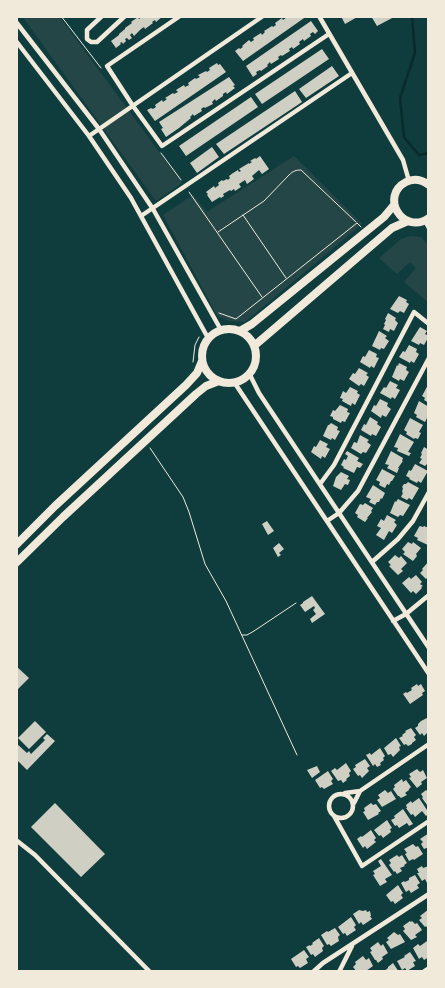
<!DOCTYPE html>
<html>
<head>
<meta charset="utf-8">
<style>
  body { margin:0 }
  #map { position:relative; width:445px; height:988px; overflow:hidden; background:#0f3d3e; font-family:"Fira Sans Condensed",sans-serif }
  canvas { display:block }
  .frame { position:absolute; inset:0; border:18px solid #f1e9da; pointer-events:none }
</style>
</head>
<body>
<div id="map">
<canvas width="445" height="988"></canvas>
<div class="frame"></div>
</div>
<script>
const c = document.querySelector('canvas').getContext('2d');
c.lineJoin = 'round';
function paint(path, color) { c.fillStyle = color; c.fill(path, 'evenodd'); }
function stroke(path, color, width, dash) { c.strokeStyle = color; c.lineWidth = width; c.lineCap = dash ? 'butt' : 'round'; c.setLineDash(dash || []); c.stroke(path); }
paint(new Path2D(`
  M 22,16 L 59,16 L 182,183 L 156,201 Z
  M 294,156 L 362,224 L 245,322 L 230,321 L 218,317 L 163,215 L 193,195 L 207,212 Z
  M 410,236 L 421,237 L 429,246 L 429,303 L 404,282 L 416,268 L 410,262 L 397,274 L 379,258 L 401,239 Z`), '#244646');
stroke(new Path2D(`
  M 412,16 L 415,53 L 400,98 L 404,137 L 419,155 L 429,153`), '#0a2a2b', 2.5);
paint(new Path2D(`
  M 143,16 L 163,16 L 156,22 L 155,20 L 152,22 L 153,23 L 145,29 L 144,27 L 141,29 L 134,36 L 132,33 L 130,35 L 132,38 L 129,40 L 127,38 L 125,39 L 126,41 L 123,44 L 122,42 L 120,43 L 121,44 L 116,48 L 111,41 L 119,35 L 119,34 L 125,29 L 125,28 L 132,23 L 131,22 L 138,17 L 139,19 Z
  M 286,16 L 307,16 L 243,61 L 235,51 L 239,48 L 240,49 L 243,47 L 242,46 L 249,40 L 251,42 L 254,40 L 253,38 L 261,33 L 262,35 L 265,32 L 264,31 L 272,26 L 273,27 L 276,25 L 275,23 L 282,18 L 283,20 L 287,17 Z
  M 341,16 L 359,16 L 345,24 Z
  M 371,16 L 396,16 L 377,26 Z
  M 311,21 L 318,31 L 315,34 L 313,32 L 310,34 L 311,36 L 304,41 L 303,39 L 299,42 L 300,44 L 293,49 L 292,47 L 289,49 L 290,51 L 282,56 L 281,55 L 278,57 L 279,59 L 271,64 L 270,62 L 267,65 L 268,66 L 261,71 L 260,70 L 256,72 L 257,74 L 253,77 L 246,66 Z
  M 322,49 L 329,59 L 262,104 L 255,94 Z
  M 217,63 L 218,65 L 220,64 L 226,72 L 155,121 L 147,110 L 151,108 L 153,109 L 156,107 L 155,105 L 162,100 L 163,102 L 167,99 L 165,98 L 173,93 L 174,94 L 178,92 L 176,90 L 184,85 L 185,87 L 189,85 L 188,83 L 195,78 L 196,79 L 200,77 L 198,75 L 206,71 L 207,72 L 210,70 L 209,68 Z
  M 332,66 L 339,76 L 306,98 L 299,89 Z
  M 229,77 L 235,85 L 233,86 L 235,88 L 227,94 L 226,92 L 223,94 L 223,96 L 216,101 L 215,99 L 212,102 L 213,104 L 205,108 L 204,107 L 201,109 L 202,111 L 194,116 L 193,114 L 190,117 L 191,118 L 179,128 L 166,137 L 161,129 L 163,128 L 159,122 Z
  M 295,91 L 302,102 L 224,154 L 216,144 Z
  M 251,97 L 258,107 L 186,156 L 179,146 Z
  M 212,147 L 219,157 L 197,173 L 190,163 Z
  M 260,156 L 269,169 L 262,174 L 259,170 L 252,176 L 254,179 L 247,184 L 245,180 L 239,184 L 241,187 L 235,191 L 234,189 L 231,191 L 230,190 L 223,194 L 224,196 L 221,198 L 220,197 L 212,202 L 207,195 L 208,194 L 206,192 L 214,186 L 215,188 L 219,185 L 218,183 L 222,180 L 223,181 L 227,179 L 228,180 L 230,178 L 229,176 L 233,173 L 238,170 L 239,172 L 241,171 L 239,169 L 249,163 L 249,164 L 252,162 L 250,161 L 255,158 L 256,159 Z
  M 399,296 L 407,300 L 406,302 L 409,304 L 404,313 L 400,311 L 398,313 L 390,309 Z
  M 388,313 L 396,318 L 395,320 L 398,323 L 394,331 L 390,329 L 389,332 L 383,329 L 385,325 L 384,324 L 386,320 L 385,319 Z
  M 420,327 L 427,331 L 425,334 L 429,336 L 424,345 L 420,343 L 419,345 L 411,341 Z
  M 379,331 L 387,336 L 385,338 L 389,341 L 384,349 L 381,348 L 380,350 L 372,346 Z
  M 409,345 L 417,349 L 416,352 L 419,354 L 414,363 L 411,361 L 410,363 L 399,357 L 403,351 L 405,352 Z
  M 369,350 L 377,354 L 376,357 L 379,358 L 374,368 L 371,366 L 370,368 L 360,362 L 363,356 L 365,357 Z
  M 399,363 L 407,367 L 406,370 L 409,372 L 404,381 L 400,379 L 399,381 L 392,377 L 397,365 L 398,366 Z
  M 359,368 L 368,373 L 366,375 L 369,377 L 364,386 L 361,384 L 359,386 L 349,379 L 353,373 L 355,374 Z
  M 390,381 L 398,385 L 396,388 L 400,390 L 395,399 L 392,397 L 391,399 L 380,393 L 384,387 L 386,388 Z
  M 429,383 L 429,403 L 424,400 L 425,398 L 422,396 Z
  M 350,387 L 358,391 L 357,393 L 360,395 L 355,405 L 352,403 L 351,406 L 342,401 L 343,399 L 340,398 L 343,391 L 346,393 Z
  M 380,399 L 388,403 L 387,406 L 391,409 L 386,417 L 382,415 L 381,418 L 371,411 L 374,405 L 376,406 Z
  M 419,401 L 429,407 L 429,419 L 427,418 L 425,422 L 416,417 L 417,415 L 414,413 Z
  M 340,405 L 348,409 L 347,412 L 350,413 L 345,422 L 342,421 L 341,423 L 333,419 L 333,417 L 330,416 L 333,410 L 335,411 Z
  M 370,417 L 378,422 L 377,424 L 381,427 L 376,436 L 372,434 L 371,436 L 361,430 L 364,424 L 366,425 Z
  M 410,418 L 423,425 L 419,432 L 421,433 L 418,439 L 415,438 L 414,439 L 406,434 L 407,432 L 404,430 Z
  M 331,423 L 338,427 L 337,430 L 340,431 L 335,440 L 332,438 L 331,440 L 323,436 L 328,425 L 329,425 Z
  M 400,434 L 414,442 L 408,452 L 411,453 L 409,456 L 397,451 L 398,448 L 394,447 Z
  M 360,435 L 369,440 L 367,442 L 371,445 L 366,453 L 363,452 L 361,454 L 351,448 L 354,442 L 357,443 Z
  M 320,440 L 328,444 L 326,447 L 330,449 L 325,458 L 322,456 L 321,459 L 311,452 L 314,446 L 316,447 Z
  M 424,447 L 429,450 L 429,465 L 427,464 L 425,466 L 419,463 L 422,459 L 420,458 L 422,454 L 421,453 Z
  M 347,451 L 359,458 L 357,461 L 363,464 L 360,468 L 357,467 L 354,473 L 343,468 L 344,467 L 341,465 L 344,459 L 346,460 L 348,456 L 345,454 Z
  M 391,451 L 403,458 L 402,461 L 403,461 L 398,468 L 399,468 L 397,473 L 387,468 L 389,465 L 385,464 Z
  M 415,464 L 428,471 L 421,483 L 418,481 L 417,483 L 409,479 L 410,478 L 406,476 L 409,470 L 411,471 Z
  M 382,469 L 395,476 L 392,481 L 391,481 L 389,485 L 387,484 L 385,488 L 379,485 L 380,482 L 376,480 Z
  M 341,472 L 349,476 L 347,479 L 350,480 L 348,485 L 345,484 L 341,490 L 333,486 L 336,477 Z
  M 408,482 L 419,488 L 412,500 L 409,498 L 407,500 L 401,497 L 403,493 L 402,492 L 403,488 L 402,487 L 404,484 L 406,484 Z
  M 373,485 L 385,493 L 382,499 L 381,498 L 379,502 L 377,502 L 375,505 L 369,502 L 371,499 L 366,497 Z
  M 398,499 L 410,505 L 403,516 L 400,515 L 398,517 L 390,513 L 395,501 L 396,502 Z
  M 365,503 L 373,508 L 371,511 L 372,512 L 367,518 L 368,518 L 365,522 L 357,517 L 358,515 L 355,513 L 360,504 L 363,505 Z
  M 387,515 L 396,520 L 394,522 L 397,525 L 392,533 L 389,531 L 384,540 L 376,535 L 381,528 L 377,526 L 381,519 L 384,521 Z
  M 267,521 L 274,531 L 268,535 L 262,524 Z
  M 420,526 L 423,527 L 424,526 L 429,528 L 428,545 L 417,540 L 418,538 L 414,536 L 419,527 Z
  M 408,542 L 412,544 L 413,542 L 421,548 L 416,554 L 417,556 L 413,561 L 403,554 L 405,552 L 402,549 Z
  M 279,543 L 284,549 L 279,553 L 281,555 L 278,557 L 273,548 Z
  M 395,555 L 399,558 L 401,556 L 407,563 L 401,569 L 403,571 L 398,575 L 389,566 L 391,565 L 388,562 Z
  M 429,561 L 429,576 L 426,579 L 420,573 L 423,570 L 422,569 Z
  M 416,575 L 422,582 L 420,584 L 423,586 L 421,587 L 422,588 L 416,594 L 413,591 L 411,593 L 402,583 L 409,577 L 411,579 Z
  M 312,596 L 325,614 L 312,623 L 310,619 L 316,614 L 313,610 L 315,608 L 314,606 L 305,612 L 300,605 L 303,603 L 303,602 Z
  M 16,666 L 29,678 L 16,691 Z
  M 417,684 L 418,686 L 421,684 L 425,691 L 422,693 L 423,695 L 410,704 L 403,694 L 406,692 L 407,693 L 412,690 L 411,688 Z
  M 427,718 L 429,721 L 429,731 L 424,736 L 422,733 L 420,735 L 415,728 L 418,726 L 418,724 L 421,721 Z
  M 35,721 L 46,732 L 29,749 L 18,738 Z
  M 411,728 L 416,735 L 414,737 L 416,740 L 412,743 L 412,744 L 408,746 L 406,744 L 404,745 L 399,738 L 403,736 L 402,735 L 406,732 L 405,731 Z
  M 47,734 L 55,741 L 27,770 L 17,760 L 16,761 L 16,743 L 27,753 L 29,751 L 31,754 L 45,740 L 43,738 Z
  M 396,738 L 401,746 L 399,747 L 400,750 L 393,757 L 391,754 L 388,755 L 384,748 Z
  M 380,748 L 385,756 L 383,758 L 384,760 L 380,763 L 381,765 L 377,767 L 375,764 L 373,766 L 366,755 L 370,753 L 371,755 Z
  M 365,759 L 370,766 L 367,768 L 369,771 L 362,778 L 360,775 L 358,776 L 353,769 L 356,767 L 355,765 Z
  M 346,763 L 351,771 L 349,773 L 350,776 L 346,779 L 347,780 L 343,783 L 341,780 L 338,781 L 331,771 L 335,768 L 337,770 Z
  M 317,766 L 320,772 L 312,778 L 307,770 Z
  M 417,769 L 420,772 L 423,770 L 427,778 L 421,782 L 422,784 L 417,788 L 409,778 L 411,777 L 409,774 Z
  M 328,771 L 333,779 L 331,781 L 333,784 L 324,789 L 322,787 L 320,788 L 315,780 Z
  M 402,779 L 403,782 L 406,780 L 411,787 L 409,789 L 409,790 L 405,793 L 407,795 L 401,798 L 399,796 L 398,796 L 393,789 L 395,787 L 394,785 Z
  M 385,790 L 388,793 L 391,791 L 396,799 L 382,807 L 377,800 L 380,798 L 378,795 Z
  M 426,790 L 427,791 L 429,790 L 429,804 L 427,805 L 422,798 L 423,797 L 421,794 Z
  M 419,798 L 429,813 L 426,816 L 422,811 L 415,817 L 413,814 L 411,815 L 406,808 L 407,808 L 406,805 L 411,801 L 412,803 Z
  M 55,803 L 105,854 L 81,877 L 31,827 Z
  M 371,803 L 373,805 L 376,804 L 381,811 L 378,813 L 379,814 L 368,820 L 363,812 L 365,811 L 364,808 Z
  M 403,809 L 413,824 L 409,826 L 407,823 L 399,828 L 397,825 L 395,826 L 391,820 L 395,818 L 394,816 Z
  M 387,820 L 392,828 L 390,829 L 391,832 L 383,838 L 381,835 L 379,836 L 374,830 Z
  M 371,830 L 376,838 L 374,840 L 376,842 L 367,849 L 365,846 L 363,848 L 357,839 L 361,836 L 362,837 Z
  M 429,833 L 429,847 L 424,849 L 421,844 L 423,842 L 420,839 Z
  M 413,844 L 416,847 L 418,846 L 423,854 L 414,860 L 413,859 L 409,861 L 405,854 L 407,853 L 404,849 Z
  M 397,855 L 399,857 L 402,855 L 407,863 L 404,865 L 405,866 L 400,868 L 402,871 L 397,874 L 395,871 L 394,872 L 389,865 L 391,863 L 389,860 Z
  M 381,859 L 392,875 L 385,879 L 387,882 L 380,886 L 373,875 L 375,874 L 373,871 L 381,866 L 378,861 Z
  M 422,866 L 423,868 L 429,866 L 429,881 L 427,883 L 425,879 L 422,881 L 417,873 L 419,873 L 417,869 Z
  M 415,875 L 420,883 L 417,885 L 419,888 L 411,893 L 409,890 L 406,892 L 401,883 L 404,881 L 405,882 L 409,880 L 409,878 Z
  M 398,885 L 403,893 L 401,895 L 403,898 L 395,904 L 393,901 L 391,902 L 386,895 Z
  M 429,909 L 429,928 L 428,929 L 426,926 L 425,927 L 419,920 L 422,918 L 420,916 Z
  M 359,910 L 363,911 L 366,910 L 367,912 L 370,911 L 371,916 L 370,916 L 372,919 L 363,925 L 361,922 L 359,924 L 353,914 Z
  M 351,917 L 356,925 L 354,927 L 356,930 L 347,936 L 345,933 L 343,934 L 338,927 Z
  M 410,921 L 411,922 L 412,921 L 415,924 L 417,923 L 422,930 L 415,935 L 417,937 L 411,940 L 403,931 L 405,929 L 403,926 Z
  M 335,928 L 340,935 L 338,937 L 339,941 L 331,946 L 329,944 L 327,945 L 321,935 L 327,931 L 328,932 Z
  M 394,932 L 398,935 L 400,934 L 405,942 L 391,949 L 386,942 L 389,940 L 387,938 Z
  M 319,938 L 324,946 L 322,948 L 323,951 L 315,957 L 313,954 L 311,955 L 306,947 L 310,945 L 310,946 L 313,944 L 312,943 Z
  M 427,941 L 429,944 L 429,957 L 424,960 L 422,957 L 419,959 L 413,948 L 418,944 L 420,946 Z
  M 378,942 L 381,946 L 383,944 L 388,953 L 382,957 L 383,959 L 378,963 L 376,960 L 375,960 L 370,952 L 372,951 L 370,948 Z
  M 304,950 L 309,957 L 306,959 L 308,963 L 300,968 L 298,966 L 296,967 L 291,959 Z
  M 410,952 L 416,961 L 413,962 L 415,966 L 407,971 L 405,968 L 402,970 L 397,961 L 405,957 L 404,956 Z
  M 363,956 L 366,960 L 369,958 L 373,966 L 366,971 L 367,972 L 357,972 L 353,967 L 356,964 L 355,962 Z
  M 393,963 L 399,972 L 383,972 L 388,968 L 388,967 Z`), '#cfcfc3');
stroke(new Path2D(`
  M 61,16 L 101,68
  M 161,153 L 181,180
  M 189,192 L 262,297
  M 243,215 L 286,278
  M 218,232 L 264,201 L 289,175 C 293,171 296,170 301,170 L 356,222
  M 219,313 L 236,319 L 357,223 L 361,227
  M 193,362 L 195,345 L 199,337
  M 150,448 L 183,497 L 189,512 L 205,564 L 226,601 L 297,755
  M 242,635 L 247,635 L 254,631 L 296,603`), '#f1e9da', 1);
stroke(new Path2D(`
  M 102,16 L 87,30 L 87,39 L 91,42 L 97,42 L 125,16
  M 180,16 L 107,66 L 133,106 L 162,146 L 329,34
  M 319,16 L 403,160 L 409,181
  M 16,22 L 99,129 L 153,209 L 221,330
  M 16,41 L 89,136 L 131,198 L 208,338
  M 89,136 L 263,16
  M 141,216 L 352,73
  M 425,221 L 429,228
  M 249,373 L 259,393 L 429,648
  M 234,382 L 429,674
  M 320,484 L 334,465 L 414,312 L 429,324
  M 327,521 L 339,513 L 358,491 L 429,358
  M 372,562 L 398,539 L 413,521 L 429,492
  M 393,621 L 406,614 L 429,595
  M 360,791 L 429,744
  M 345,793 L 360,791 L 354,803
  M329 806a12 12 0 1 1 24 0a12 12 0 1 1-24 0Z
  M 334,816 L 362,866 L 429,821
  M 16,840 L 35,855 L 150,972
  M 313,972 L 323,963 L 429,894
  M 339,972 L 352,946
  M 423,972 L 429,968`), '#f1e9da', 4.5);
stroke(new Path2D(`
  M 429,185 C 422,180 414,178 406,182 C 379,196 403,236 429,218
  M202 356a27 27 0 1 1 54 0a27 27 0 1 1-54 0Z
  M 240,331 L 252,324 L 384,217 L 394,205
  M 254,346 L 392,228 L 408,221
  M 16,545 L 55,506 L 186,385 L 197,373 L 202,361
  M 16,563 L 63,517 L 196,394 L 206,386 L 219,381`), '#f1e9da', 8);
</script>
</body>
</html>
